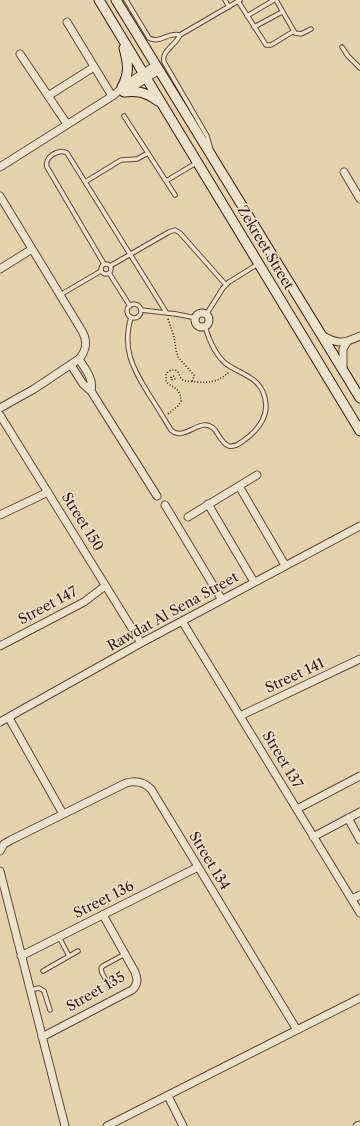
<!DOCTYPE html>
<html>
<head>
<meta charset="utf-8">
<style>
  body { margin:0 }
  canvas { display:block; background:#e2d3ae }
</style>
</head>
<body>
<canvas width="360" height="1126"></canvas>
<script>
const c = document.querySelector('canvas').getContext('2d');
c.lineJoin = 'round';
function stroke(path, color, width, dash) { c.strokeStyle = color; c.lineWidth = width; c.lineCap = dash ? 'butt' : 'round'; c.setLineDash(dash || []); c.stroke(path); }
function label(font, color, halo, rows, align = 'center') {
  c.font = font + ' "Libre Caslon Text",serif'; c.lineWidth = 3; c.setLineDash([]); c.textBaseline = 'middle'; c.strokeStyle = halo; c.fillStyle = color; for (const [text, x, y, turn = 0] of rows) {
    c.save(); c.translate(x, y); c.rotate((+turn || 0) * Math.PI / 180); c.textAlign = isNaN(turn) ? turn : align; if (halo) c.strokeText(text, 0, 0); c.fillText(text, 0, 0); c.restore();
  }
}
const lane = new Path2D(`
  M 126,0 L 149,38 C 161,44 166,32 180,35
  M 225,0 L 229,7
  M 276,0 L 295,33 L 301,34 L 311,29
  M 238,1 L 266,45 L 271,45 L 294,31
  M 247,16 L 274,0
  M 254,27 L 282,12
  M 342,47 L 348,56 L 360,68
  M 124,116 L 175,195
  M 211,150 L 207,136 L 164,62 C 161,51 176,45 180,35 L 240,0
  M 166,181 L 196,163
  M 85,182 L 121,160 L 137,159 L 148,153
  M101 269a5 5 0 1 1 10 0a5 5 0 1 1-10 0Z
  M 104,264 L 47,167 C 44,157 59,148 67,153 L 166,312
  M 110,266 L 169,232 L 175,230 L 180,233 L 226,285
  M 109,273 L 130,306
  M 60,295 L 101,271
  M127 311a7 7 0 1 1 14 0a7 7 0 1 1-14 0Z
  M 141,310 L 176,314 L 196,318
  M 206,315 L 223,288 L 229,282 L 258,264
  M 131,317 C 122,348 132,367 148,393 C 156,405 163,417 171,430 C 185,443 201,414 215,430 C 219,435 222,444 229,446 C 235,447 239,444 243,441 C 259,430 272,413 263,392 C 256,376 238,373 225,363 C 214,353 209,340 205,326
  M 59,937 L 69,956
  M 43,971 L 78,951
  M 110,987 L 102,973 L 101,968 L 103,966 L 125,954
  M 30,990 L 39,988 L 44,991 L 50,1010`);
const street = new Path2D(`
  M 67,22 L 112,96
  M 20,54 L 67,124
  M 125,92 L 159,70
  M 48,96 L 94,67
  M 0,167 L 114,95 L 125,85 L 156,65
  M 344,172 L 360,199
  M 0,196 L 82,331 C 88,341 86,351 79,359 L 34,389 L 0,408
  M 0,269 L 32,249
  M195 320a7 7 0 1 1 14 0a7 7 0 1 1-14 0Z
  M 323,336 C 339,345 345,343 360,336
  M 79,359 C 85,369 94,379 91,391
  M 71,365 L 83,384 L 91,391 L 157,496
  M 343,370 L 343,349 L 347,342
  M 0,415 L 141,643
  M 239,486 L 285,565
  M 208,504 L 254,582
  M 165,505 L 222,600
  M 0,515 L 48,492
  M 188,517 L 257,475
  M 182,621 L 360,913
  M 0,646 L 84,602 L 105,586
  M 240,716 L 360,659
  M 9,718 L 63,814
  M 0,722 L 141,643 L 360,526
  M 297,809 L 360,776
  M 348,818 L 360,840
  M 313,837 L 360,812
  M 0,851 L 4,844 L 11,840 L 126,783 C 136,780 144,782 151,789 L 297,1030
  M 0,871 L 65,1126
  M 352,899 L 360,895
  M 21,956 L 198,867
  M 42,1037 L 132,990 C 138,985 138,979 135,972 L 103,915
  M 168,1096 L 183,1126
  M 107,1126 L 360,998
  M 357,1126 L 360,1125`);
const secondary = new Path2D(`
  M 99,0 L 360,431
  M 116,0 L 360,398
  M 122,87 C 130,73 128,63 124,48
  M 124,92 C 138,90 147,93 158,101`);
stroke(lane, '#604836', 5.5);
stroke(street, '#604836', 9);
stroke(secondary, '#35190e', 11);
stroke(new Path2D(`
  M 168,319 L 174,337 L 176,350 L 178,357 L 194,375 L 193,380 L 192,381
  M171 378a2 2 0 1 1 4 0a2 2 0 1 1-4 0Z
  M 168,414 L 178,406 L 181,401 C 181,389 174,388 166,382 L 166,374 L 169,371 C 181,367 177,376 183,380 C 187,382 192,381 196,382 C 211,383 218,382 229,372`), '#35190e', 1.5, [1, 2]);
stroke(lane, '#ece2ca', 3.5);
stroke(street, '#ece2ca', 7);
stroke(secondary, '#ece2ca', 9);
label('14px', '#35190e', '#ece2ca', [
  ["Zekreet Street",265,248,59],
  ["Street 150",82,522,58],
  ["Street 147",48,606,-28],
  ["Rawdat Al Sena Street",173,612,-29],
  ["Street 141",295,676,-25],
  ["Street 137",282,760,59],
  ["Street 134",209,861,59],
  ["Street 136",104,900,-27],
  ["Street 135",96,992,-30]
]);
</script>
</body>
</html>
